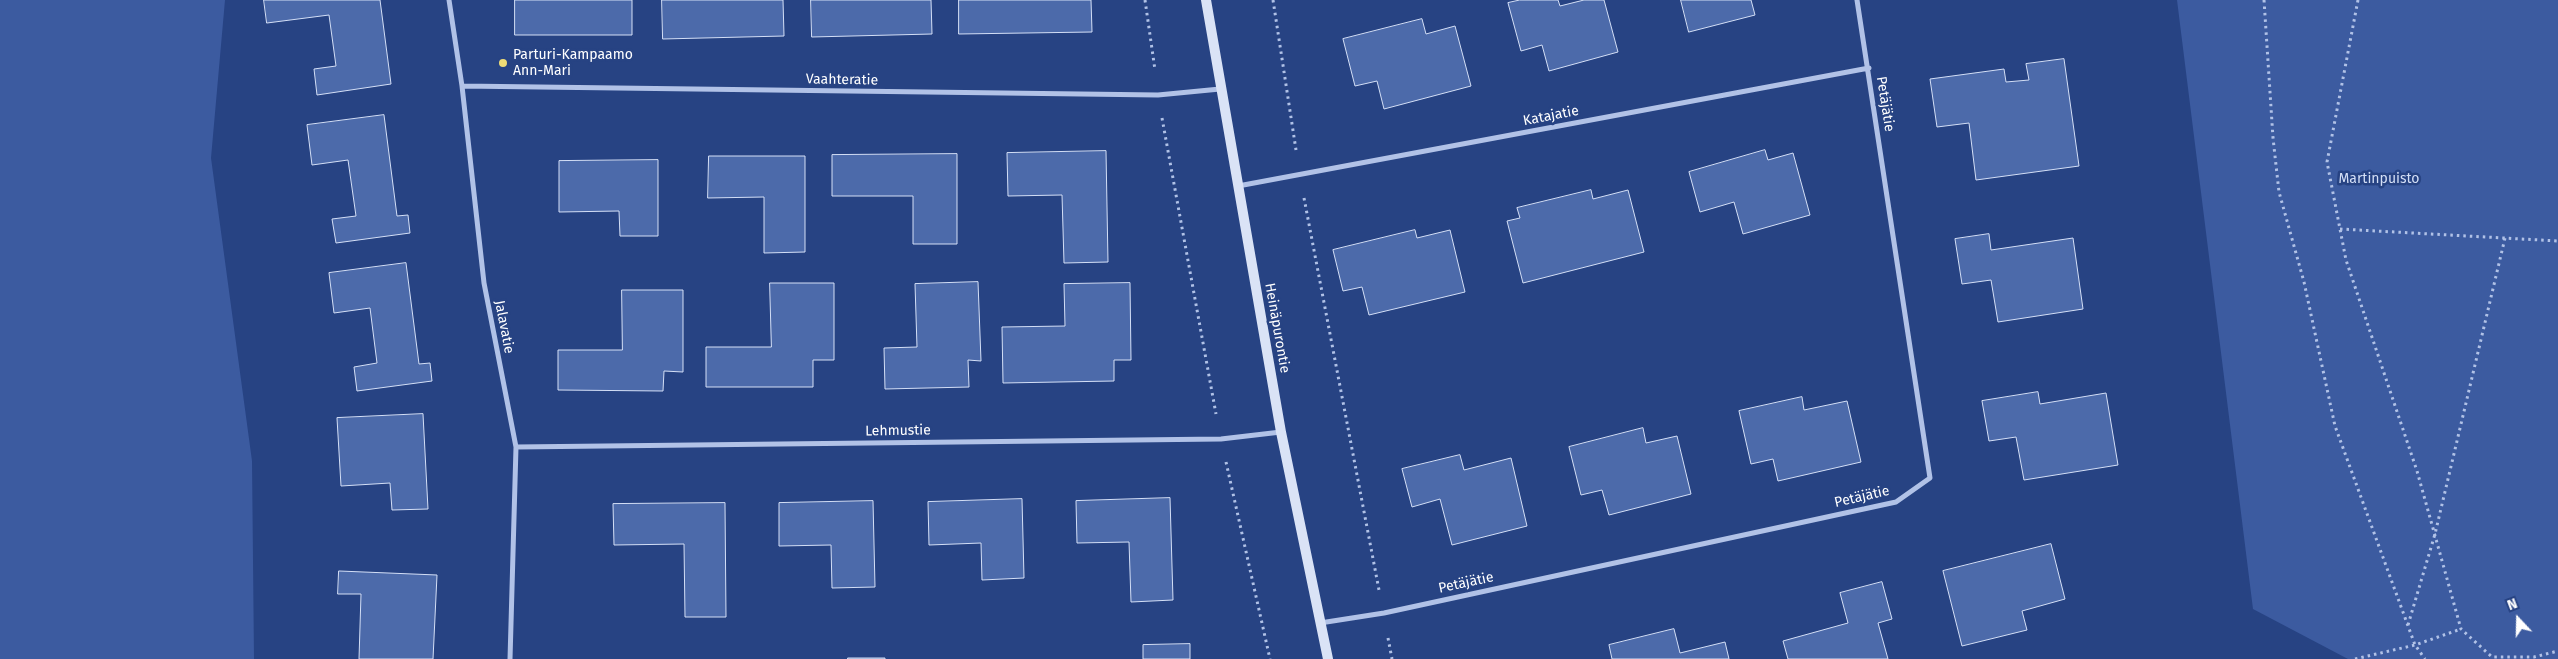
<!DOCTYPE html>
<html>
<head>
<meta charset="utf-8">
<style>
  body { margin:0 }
  #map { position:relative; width:2558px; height:659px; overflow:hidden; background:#274383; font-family:"Fira Sans",sans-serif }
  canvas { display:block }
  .north { position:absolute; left:2493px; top:594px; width:50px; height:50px; -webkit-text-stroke:4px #274383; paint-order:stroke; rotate:339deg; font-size:14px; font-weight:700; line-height:20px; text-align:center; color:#fff }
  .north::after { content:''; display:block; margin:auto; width:18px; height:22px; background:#fff; clip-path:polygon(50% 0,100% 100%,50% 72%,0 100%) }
</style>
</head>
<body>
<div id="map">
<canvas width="2558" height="659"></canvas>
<div class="north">N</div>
</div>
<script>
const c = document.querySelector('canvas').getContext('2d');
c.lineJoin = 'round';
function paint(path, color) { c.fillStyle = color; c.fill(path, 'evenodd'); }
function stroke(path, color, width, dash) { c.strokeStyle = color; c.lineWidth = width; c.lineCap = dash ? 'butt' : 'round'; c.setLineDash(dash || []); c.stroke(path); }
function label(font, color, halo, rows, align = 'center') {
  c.font = font + ' "Fira Sans",sans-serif'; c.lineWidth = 5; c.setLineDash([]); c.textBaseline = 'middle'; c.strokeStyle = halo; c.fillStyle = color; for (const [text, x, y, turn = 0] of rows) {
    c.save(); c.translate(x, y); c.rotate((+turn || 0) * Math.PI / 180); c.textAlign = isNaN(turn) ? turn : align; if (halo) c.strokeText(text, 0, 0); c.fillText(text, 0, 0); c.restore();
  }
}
paint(new Path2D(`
  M 0,0 L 225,0 L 211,158 L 252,461 L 254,659 L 0,659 Z
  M 2177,0 L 2558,0 L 2558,659 L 2348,659 L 2253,609 Z`), '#3c5ba0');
const building = new Path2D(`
  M 264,0 L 380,0 L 391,84 L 317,95 L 314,69 L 336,66 L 329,15 L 267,23 Z
  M 515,0 L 632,0 L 632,35 L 515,35 Z
  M 662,0 L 783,0 L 784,36 L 663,39 Z
  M 811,0 L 931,0 L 932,34 L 812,37 Z
  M 959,0 L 1091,0 L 1092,32 L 959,34 Z
  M 1520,0 L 1558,0 L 1560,6 L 1584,0 L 1604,0 L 1618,52 L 1549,71 L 1542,45 L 1521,51 L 1508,3 Z
  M 1681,0 L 1751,0 L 1755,15 L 1689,32 Z
  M 1422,19 L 1426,34 L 1455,26 L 1471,86 L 1384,109 L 1377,81 L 1355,86 L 1343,39 Z
  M 2064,59 L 2079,166 L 1976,180 L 1969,123 L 1937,127 L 1930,79 L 2004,69 L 2006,82 L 2029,80 L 2026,64 Z
  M 384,115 L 397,216 L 408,215 L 410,233 L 336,243 L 332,219 L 356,216 L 348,160 L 312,165 L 307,125 Z
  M 1765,150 L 1768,160 L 1793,153 L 1810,215 L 1743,234 L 1734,202 L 1700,212 L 1689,172 Z
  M 1106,151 L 1108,262 L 1064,263 L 1062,195 L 1008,196 L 1007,153 Z
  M 957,154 L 957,244 L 913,244 L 913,196 L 832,196 L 832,155 Z
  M 709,156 L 805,156 L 805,252 L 764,253 L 764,197 L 708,198 Z
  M 658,160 L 658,236 L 620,236 L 619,211 L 559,212 L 559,161 Z
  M 1591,190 L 1593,199 L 1628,190 L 1644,252 L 1523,283 L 1507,221 L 1520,218 L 1517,208 Z
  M 1415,230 L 1417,238 L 1450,230 L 1465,292 L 1369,315 L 1362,287 L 1343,291 L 1333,250 Z
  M 1989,234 L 1991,250 L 2073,238 L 2083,309 L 1998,322 L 1991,280 L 1962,284 L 1955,239 Z
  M 406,263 L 419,364 L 430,363 L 432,381 L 357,391 L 354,367 L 377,363 L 370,308 L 334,313 L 329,273 Z
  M 978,282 L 981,361 L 968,360 L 969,387 L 885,389 L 884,348 L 917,347 L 915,284 Z
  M 770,283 L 834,283 L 834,360 L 813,360 L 813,387 L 706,387 L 706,347 L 771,347 Z
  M 1130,283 L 1131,360 L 1114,360 L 1114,381 L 1003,383 L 1002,327 L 1065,326 L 1064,284 Z
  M 622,290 L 683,290 L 683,372 L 664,371 L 663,391 L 558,390 L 558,350 L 622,350 Z
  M 2038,392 L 2040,404 L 2106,393 L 2118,465 L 2024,480 L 2016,437 L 1989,441 L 1982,401 Z
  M 1802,397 L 1804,410 L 1847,401 L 1861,462 L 1778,481 L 1773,459 L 1751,464 L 1739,411 Z
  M 423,414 L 428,509 L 392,510 L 390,483 L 341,486 L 337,418 Z
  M 1643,428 L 1646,443 L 1677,436 L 1691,494 L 1609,515 L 1602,490 L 1581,495 L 1569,447 Z
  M 1460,455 L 1464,470 L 1511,458 L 1527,526 L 1452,545 L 1440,499 L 1412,507 L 1402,469 Z
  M 1170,498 L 1173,600 L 1131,602 L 1129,542 L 1077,543 L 1076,501 Z
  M 1022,499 L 1024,578 L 982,580 L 981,543 L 929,545 L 928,502 Z
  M 873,501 L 875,587 L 832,588 L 831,545 L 779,546 L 779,503 Z
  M 725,503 L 726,617 L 685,617 L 684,544 L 614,545 L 613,504 Z
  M 2051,544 L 2065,599 L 2022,611 L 2027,630 L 1962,646 L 1943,571 Z
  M 339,571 L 437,575 L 433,659 L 359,659 L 361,594 L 338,594 Z
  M 1882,582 L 1892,619 L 1878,623 L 1888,659 L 1788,659 L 1783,641 L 1848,623 L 1840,593 Z
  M 1674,629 L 1680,653 L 1725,642 L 1729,659 L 1612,659 L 1609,645 Z
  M 1190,644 L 1190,659 L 1143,659 L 1143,645 Z
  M 848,658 L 885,658 L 885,659 L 848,659 Z`);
paint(building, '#4c6aaa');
stroke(building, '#d4dff6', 1);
stroke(new Path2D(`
  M 1145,0 L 1155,70
  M 1273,0 L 1296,150
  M 2264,0 L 2273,138 L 2279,192 L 2304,282 L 2335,426 L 2415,645 L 2425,659
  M 2358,0 L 2327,162 L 2346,260 L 2417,471 L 2461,629 L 2492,657 L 2534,657 L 2558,651
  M 1162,118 L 1216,414
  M 1304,198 L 1379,590
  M 2340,229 L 2558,241
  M 1226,462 L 1270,659
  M 2408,625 L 2435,534 L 2505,238
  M 1388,638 L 1392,659
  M 2355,659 L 2415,645 L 2461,629`), '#b1c2e7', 3, [2.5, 4]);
stroke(new Path2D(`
  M 449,0 L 462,86 L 484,283 L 516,447 L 510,659
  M 462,86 L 1158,95 L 1220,89
  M 1238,186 L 1869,68
  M 516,447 L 1221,439 L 1281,432
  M 1320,623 L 1384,613 L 1896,502 L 1930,478 L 1857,0`), '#b1c2e7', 5);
stroke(new Path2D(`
  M 1206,0 L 1281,432 L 1328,659`), '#dae3f6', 10);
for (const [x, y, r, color] of [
  [503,63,5,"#efdc76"]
]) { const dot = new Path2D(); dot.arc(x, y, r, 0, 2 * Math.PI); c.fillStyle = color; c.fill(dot); stroke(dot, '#274383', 2); }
label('14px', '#fff', '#274383', [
  ["Parturi-Kampaamo",513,55],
  ["Ann-Mari",513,71]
], 'left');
label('14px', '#fff', '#274383', [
  ["Vaahteratie",842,80,1],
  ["Petäjätie",1885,104,81],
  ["Katajatie",1551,116,-11],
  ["Jalavatie",504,327,79],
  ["Heinäpurontie",1277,328,80],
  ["Lehmustie",898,431,-1],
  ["Petäjätie",1862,497,-13],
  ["Petäjätie",1466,583,-12]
]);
label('14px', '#d4dff6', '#274383', [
  ["Martinpuisto",2379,179]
]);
</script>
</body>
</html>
